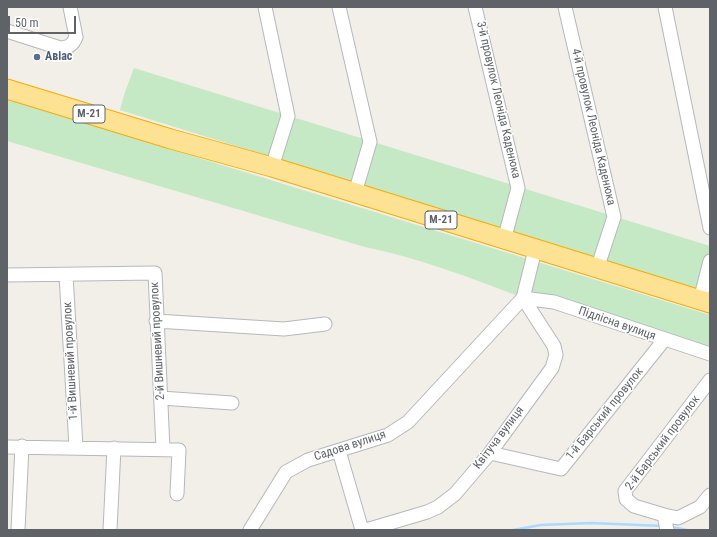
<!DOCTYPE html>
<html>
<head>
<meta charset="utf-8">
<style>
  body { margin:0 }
  #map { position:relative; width:717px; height:537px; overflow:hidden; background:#f1efe8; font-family:"Roboto Condensed",sans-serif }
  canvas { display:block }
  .frame { position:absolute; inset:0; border:8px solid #5f6368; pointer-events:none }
  .scale { position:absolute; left:8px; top:16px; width:68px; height:18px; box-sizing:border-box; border:2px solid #5f6368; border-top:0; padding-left:5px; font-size:12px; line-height:14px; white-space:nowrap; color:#5f6368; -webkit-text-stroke:3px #fff; paint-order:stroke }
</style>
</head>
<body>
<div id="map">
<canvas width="717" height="537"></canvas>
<div class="frame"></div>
<div class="scale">50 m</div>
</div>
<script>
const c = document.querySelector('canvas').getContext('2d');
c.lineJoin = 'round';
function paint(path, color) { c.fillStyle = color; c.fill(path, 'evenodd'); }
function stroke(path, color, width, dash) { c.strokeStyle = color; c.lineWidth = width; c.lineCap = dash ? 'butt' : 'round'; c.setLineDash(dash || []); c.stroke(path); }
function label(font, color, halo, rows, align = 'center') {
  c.font = font + ' "Roboto Condensed",sans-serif'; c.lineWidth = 3; c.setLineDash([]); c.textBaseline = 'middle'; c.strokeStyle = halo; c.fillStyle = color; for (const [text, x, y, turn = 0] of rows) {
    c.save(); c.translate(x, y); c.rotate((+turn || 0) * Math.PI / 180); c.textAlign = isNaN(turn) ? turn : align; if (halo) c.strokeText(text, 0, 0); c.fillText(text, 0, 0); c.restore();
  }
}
paint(new Path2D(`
  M 134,68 L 710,246 L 710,293 L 120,110 L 125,92 Z
  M 7,99 L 710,315 L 710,354 L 523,298 C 472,278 419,258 365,247 L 7,141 Z`), '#c5e8c5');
stroke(new Path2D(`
  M 672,527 L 687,530
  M 513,530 L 541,525 L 591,523 L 663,526`), '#aadaff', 2.5);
const minor = new Path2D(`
  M 265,7 L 288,116 L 272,167
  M 339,7 L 370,142 L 355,193
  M 475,7 L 518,188 L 504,240
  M 565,7 L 614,217 L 597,269
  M 665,7 L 710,228
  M 7,31 L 60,48 C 68,48 73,45 76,37 L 70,7
  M 7,275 L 155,273 L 163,449
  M 66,275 L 76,447
  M 523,298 L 554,302 L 710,354
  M 700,300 L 710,261
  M 156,321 L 284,329 L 325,324
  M 161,398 L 232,403
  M 7,447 L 179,450 L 177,494
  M 339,451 L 362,530
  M 490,453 L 561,469 L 664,340
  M 664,515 L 678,518 L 700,507 L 710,495
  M 18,530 L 22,446
  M 110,530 L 114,448
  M 250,530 L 286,472 L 308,460 L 388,435 L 408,422 L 523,298 L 535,250
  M 366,530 L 427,512 L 438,507 L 455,494 L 490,453 L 552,368 L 556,355 L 554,346 L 523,298
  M 667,530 L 664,515 L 634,506 L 626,499 L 625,491 L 710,380`);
const highway = new Path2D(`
  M 7,89 L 171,139 L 272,167 L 710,303`);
stroke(minor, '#b5b8bc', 15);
stroke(highway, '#f9ab00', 21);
stroke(minor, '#fff', 13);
stroke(highway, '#fde293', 19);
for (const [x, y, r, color] of [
  [37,57,4,"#5c6f8a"]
]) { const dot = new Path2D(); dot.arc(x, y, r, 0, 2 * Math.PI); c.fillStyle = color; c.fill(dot); stroke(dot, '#fff', 1.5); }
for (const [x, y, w] of [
  [89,114,32],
  [441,220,32]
]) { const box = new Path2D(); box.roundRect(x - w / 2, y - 9, w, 18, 3); c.fillStyle = '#fff'; c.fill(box); stroke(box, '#5f6368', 1); }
label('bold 11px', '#5f6368', null, [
  ["М-21",89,114],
  ["М-21",441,220]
]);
label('bold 12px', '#4e5e75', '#fff', [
  ["Авіас",45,57]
], 'left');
label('12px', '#5f6368', '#fff', [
  ["3-й провулок Леоніда Каденюка",498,100,77],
  ["4-й провулок Леоніда Каденюка",593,127,77],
  ["Підлісна вулиця",617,324,19],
  ["2-й Вишневий провулок",158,341,-93],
  ["1-й Вишневий провулок",71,361,-93],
  ["1-й Барський провулок",605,414,-51],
  ["Квітуча вулиця",499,438,-53],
  ["2-й Барський провулок",663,443,-53],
  ["Садова вулиця",350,446,-18]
]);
</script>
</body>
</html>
